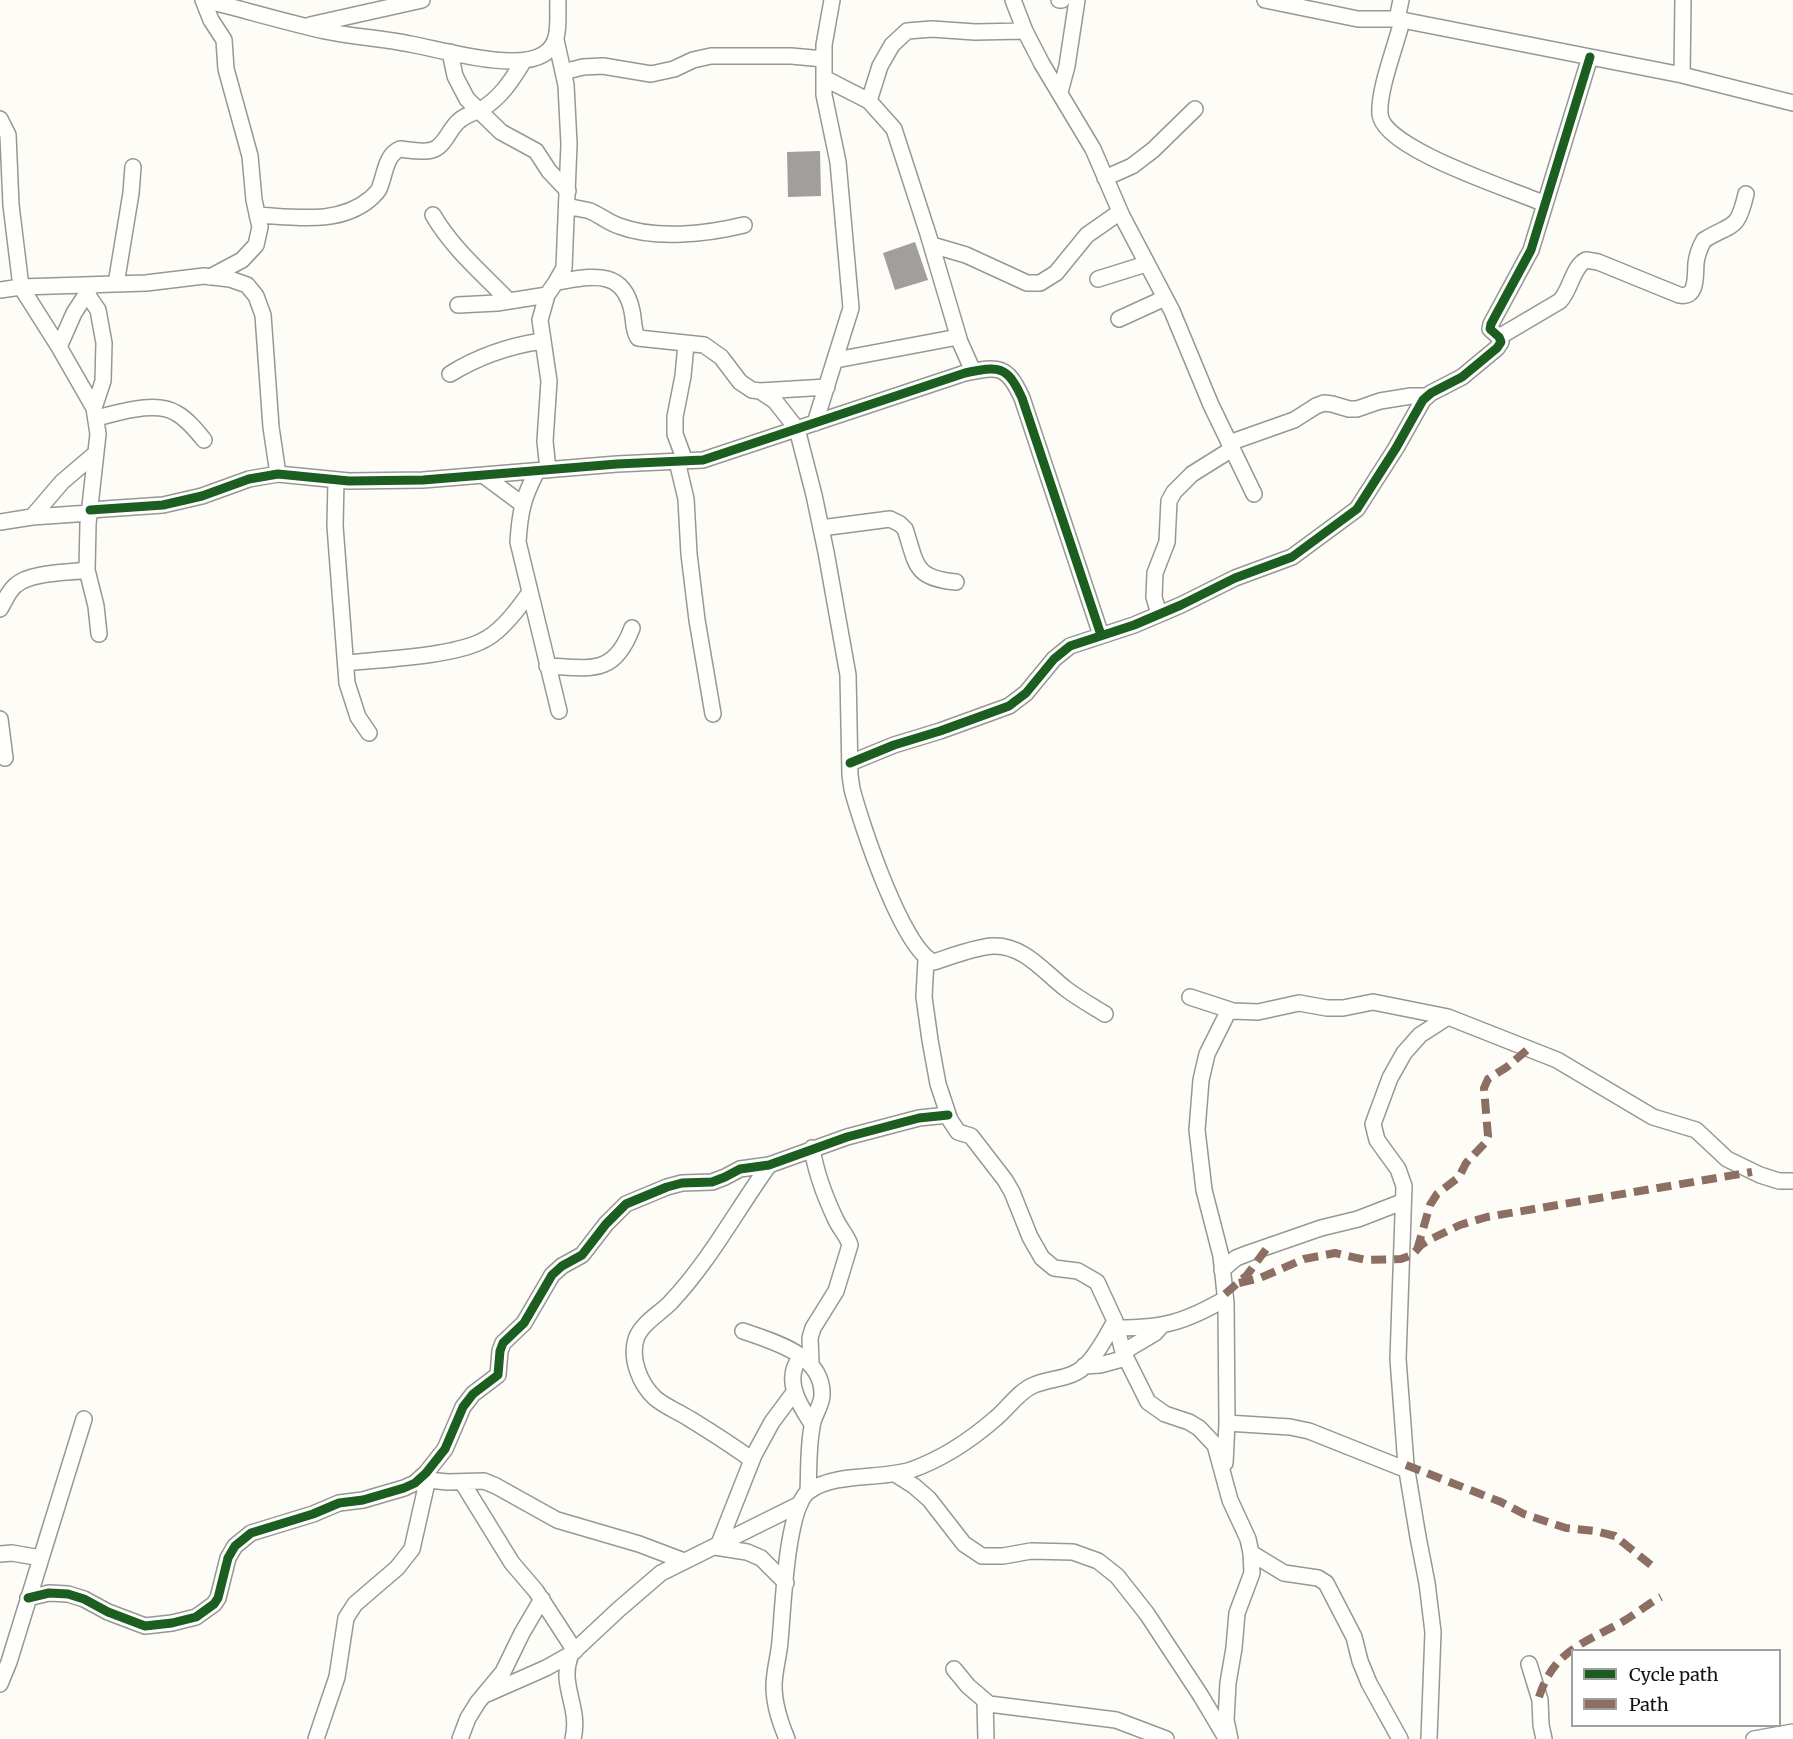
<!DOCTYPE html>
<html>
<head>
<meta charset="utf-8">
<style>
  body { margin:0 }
  #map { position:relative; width:1793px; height:1739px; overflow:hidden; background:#fdfcf7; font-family:Merriweather,serif }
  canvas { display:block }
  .legend { position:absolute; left:1571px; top:1649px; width:210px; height:78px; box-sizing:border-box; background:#fff; border:2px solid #a0a0a0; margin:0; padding:8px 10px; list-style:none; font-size:18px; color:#111 }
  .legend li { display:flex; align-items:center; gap:12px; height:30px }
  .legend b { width:30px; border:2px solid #a0a0a0 }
</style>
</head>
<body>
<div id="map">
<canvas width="1793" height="1739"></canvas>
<ul class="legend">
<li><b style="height:8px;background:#1b5e20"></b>Cycle path</li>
<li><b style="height:8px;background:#8d6e63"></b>Path</li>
</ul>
</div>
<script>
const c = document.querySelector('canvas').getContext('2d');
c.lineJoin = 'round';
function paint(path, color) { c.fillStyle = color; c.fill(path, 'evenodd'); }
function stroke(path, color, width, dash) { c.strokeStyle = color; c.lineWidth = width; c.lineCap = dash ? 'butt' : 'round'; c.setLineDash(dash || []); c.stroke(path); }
paint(new Path2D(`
  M 820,151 L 821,196 L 788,197 L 787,152 Z
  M 915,242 L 928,280 L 895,290 L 883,253 Z`), '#a19f9c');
const street = new Path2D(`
  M 203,0 L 211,20 L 224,40 L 226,69 L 250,156 L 254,200 L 260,227 L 256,245 L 242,260 L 210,277
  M 205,0 C 245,10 285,22 325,31 C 353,37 382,38 410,44 C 443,50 516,72 544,54 C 562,43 557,19 558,0
  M 1013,0 L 1025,31 L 1042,64 L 1093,149 L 1122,216 L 1172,311 L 1211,405 L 1254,494
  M 1059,0 L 1062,0
  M 1265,0 L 1358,19 L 1397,19 L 1682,75 L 1793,103
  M 1397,19 L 1401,0
  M 1402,21 C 1396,45 1378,91 1380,114 C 1382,149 1514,190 1545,204
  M 310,25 L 422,0
  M 450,52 L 455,76 L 467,99 L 501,132 L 536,151 L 549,171 L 568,191
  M 563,72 L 583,67 L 603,66 L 651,74 L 674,69 L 693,60 L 711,56 L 791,56 L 824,59
  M 1682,75 L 1683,0
  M 824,78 L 869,101 L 894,129 L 928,234 L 960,342 L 973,371
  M 1060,92 L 1067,66 L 1077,0
  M 869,101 L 880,66 L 892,45 L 907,31 L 932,29 L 975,32 L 1025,31
  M 0,119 L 8,135 L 11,205 L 21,287 L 59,347 L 94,408 L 98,434 L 88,524 L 87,570 L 96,606 L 99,634
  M 1105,178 L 1132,166 L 1153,150 L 1195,109
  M 567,206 C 574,208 583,209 590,211 C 600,215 609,223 619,226 C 656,240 707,234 744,225
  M 257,215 C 295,217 339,225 370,199 C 373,196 377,193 379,189 C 385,176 385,155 400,149 C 409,150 423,153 432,150 C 445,147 449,128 460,120 C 466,115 473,113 480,110 C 500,99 512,80 523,62
  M 433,215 C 453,249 482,273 509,301
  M 932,245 L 966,255 L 1027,283 L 1040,283 L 1056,273 L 1087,235 L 1120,212
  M 1098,279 L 1146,264
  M 556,282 C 590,277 623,267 632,311 C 634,320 633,331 638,338 L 704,345 L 721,357 L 740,382 L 752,390 L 760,391 L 827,387
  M 116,284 L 131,193 L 133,167
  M 0,290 L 21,287 L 146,283 L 204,276 L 230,279 L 247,285 L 256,296 L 263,315 L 271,427 L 278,474
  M 87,294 L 98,310 L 104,343 L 103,381 L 94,408
  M 458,305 L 497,303 L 547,295
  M 1119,319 L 1165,298
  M 1499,337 L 1560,301 C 1571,289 1573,266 1586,260 L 1598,262 L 1679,295 C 1698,299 1695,275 1696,263 C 1697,255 1700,247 1704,240 C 1733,222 1737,232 1746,194
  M 59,347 L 74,313 L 91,287
  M 836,360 L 958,337
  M 450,374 C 479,356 508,346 542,341
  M 760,391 L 775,401 L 797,429 L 814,495 L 826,552 L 848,675 L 850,775 L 852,789 C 861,823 903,951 934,962 C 952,956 972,948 992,946 C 1023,944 1044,972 1066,989 C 1078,998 1092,1006 1105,1014
  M 96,418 C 118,413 156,400 176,413 C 187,419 196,430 204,440
  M 815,423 L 851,308 L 838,162 L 824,95 L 824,45 L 832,0
  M 1229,443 L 1294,420 L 1316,406 L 1324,403 L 1332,404 L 1349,409 L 1357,409 L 1380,401 L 1411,396 L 1428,396
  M 677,461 L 686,499 L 689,554 L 697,620 L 713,714
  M 685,461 L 675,434 L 675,417 L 683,376 L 686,344
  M 548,470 L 545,441 L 549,381 L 540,320 L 547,295 L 556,282 L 564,268 L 569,144 L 566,85 L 556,40
  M 537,471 C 523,498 520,511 518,542 L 559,711
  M 483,475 L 522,504
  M 336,480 L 335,526 L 347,683 L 358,717 L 369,733
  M 90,510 L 163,505 L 202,496 L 249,479 L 278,474 L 349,481 L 423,480 L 617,464 L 703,460 L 965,373 C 999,366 1007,365 1022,398 L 1101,635
  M 32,517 L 62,482 L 96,453
  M 0,522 L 32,517 L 90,513
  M 821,528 L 890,519 L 900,524 L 905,529 C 917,564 913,578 956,582
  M 0,609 C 5,601 9,590 16,585 C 31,572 68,573 87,570
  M 1159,614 L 1154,597 L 1155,573 L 1167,542 L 1169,501 L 1174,492 L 1192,474 L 1232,449
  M 346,663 C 383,659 449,657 482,641 C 500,633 519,608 530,592
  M 547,666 C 591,668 614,676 632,628
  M 0,719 L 5,758
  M 850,763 L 894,745 L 940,731 L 1009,706 L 1026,693 L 1054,659 L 1070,646 L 1134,625 L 1181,605 L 1235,578 L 1292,557 L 1357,509 L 1396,448 L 1423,400 L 1431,393 L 1462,377 L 1497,348 L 1501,342 L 1499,337 L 1490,329 L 1491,324 L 1531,250 L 1590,57
  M 926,959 L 924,997 L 930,1040 L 938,1084 L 950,1120 L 958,1132 L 971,1136 L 1005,1180 L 1012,1192 L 1030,1237 L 1042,1258 L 1054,1268 L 1078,1271 L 1097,1282 L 1115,1321 L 1123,1352 L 1148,1402 L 1165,1414 L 1189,1422 L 1199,1428 L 1215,1445 L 1230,1500 L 1248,1539 L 1251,1553 L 1252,1573 L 1237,1613 L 1234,1648 L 1228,1683 L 1226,1720 L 1230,1739
  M 1190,997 L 1233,1011 L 1258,1012 L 1299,1003 L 1327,1008 L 1343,1008 L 1373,1002 L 1448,1017 L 1557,1060 L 1653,1117 L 1696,1130 L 1727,1159 L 1760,1175 L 1779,1181 L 1793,1181
  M 1222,1270 L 1236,1258 L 1249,1253 L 1321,1228 L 1358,1219 L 1402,1202
  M 1117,1328 C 1164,1328 1185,1322 1225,1299
  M 743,1331 C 774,1342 824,1355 822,1396 C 821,1407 813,1416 812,1427 C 808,1448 809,1470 808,1492
  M 1123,1352 L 1155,1333 L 1162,1325
  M 801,1356 C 783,1379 798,1403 812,1424
  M 811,1363 L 810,1338 L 813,1328 L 836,1291 L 850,1245 C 847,1235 840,1229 836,1220 C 825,1197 816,1174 812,1148
  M 1084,1366 L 1100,1365 L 1126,1358
  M 1227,1423 L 1290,1427 L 1309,1431 L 1407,1470
  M 752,1460 C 732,1445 711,1432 690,1419 C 679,1412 664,1406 655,1398 C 640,1384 630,1359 636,1339 C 641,1324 659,1314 670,1303 C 709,1262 736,1211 769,1165
  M 1225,1463 L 1227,1423 L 1226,1303 L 1221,1256 L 1204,1190 L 1197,1130 L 1201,1080 L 1207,1054 L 1229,1010
  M 895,1474 L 914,1486 L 929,1499 L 964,1544 L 982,1556 L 1003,1556 L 1031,1551 L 1073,1552 L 1098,1561 L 1117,1576 L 1147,1614 L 1201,1696 L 1226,1738
  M 427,1480 L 448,1482 L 484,1481 L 496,1486 L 557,1520 L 639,1544 L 684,1561
  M 462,1482 L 512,1563 L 536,1591 L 575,1651
  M 718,1546 L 754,1455 L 772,1422 L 795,1391
  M 715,1547 L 747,1552 L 761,1558 L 786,1583
  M 1251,1553 L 1284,1573 L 1318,1578 L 1326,1583 L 1354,1637 L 1360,1661 L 1369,1683 L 1400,1739
  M 0,1554 L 12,1553 L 41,1558
  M 28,1598 L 49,1593 L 68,1594 L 84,1599 L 108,1612 L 145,1626 L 172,1623 L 196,1617 L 214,1604 L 218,1598 L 228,1558 L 235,1546 L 251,1533 L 313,1514 L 339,1503 L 363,1500 L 404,1488 L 415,1483 L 426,1473 L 445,1449 L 463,1407 L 473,1394 L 498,1375 L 500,1351 L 503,1343 L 524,1323 L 552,1275 L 562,1266 L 582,1255 L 606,1224 L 626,1204 L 667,1187 L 682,1183 L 712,1182 L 725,1177 L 740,1169 L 769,1165 L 847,1137 L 919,1118 L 948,1115
  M 1529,1664 L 1540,1700 L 1541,1725 L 1544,1739
  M 954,1669 L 968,1686 L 989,1704 L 1116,1720 L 1166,1739
  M 0,1684 L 9,1662 L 84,1419
  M 487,1694 L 546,1668 L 571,1654
  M 985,1701 L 986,1739
  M 316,1739 L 337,1677 L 346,1618 L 355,1604 L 397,1568 L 412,1549 L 426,1487 L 428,1471
  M 460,1739 L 468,1718 L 478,1702 L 503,1672 L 522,1633 L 542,1599
  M 573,1739 C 581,1706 558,1685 571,1654 L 618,1610 L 661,1573 L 800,1504
  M 787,1739 C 780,1722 774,1705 774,1686 C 774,1671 779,1656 780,1641 C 783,1612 786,1507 809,1491 C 836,1472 880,1480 911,1470 C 942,1459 972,1439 996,1418 C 1008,1408 1019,1391 1034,1385 C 1053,1377 1073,1380 1088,1363 C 1099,1351 1107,1335 1115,1321
  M 1429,1739 L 1433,1632 L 1427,1583 L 1418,1537 L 1406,1465 L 1398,1359 L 1404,1186 L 1398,1169 L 1377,1140 L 1373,1124 L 1390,1078 L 1404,1053 L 1420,1035 L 1448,1017
  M 1754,1739 L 1793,1732`);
stroke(street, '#979795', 18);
stroke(street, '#fffffe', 15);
stroke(new Path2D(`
  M 1417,1250 L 1430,1205 L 1437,1194 L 1459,1177 L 1466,1163 L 1486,1142 L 1488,1136 L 1484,1088 L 1488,1079 L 1507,1067 L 1528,1049
  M 1239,1283 L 1260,1278 L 1304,1259 L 1335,1253 L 1366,1260 L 1401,1259 L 1412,1255 L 1421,1245 L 1431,1239 L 1460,1225 L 1487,1217 L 1752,1172
  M 1225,1294 L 1247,1275 L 1267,1248
  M 1406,1465 L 1501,1502 L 1524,1514 L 1566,1528 L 1595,1531 L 1615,1536 L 1657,1570
  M 1539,1697 C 1554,1650 1583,1644 1622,1622 C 1635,1615 1647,1604 1661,1597`), '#8d6e63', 8, [15, 8]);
stroke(new Path2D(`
  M 90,510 L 163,505 L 202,496 L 249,479 L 278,474 L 349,481 L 423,480 L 617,464 L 703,460 L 965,373 C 999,366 1007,365 1022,398 L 1101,635
  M 850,763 L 894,745 L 940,731 L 1009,706 L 1026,693 L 1054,659 L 1070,646 L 1134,625 L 1181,605 L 1235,578 L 1292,557 L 1357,509 L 1396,448 L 1423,400 L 1431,393 L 1462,377 L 1497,348 L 1501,342 L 1499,337 L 1490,329 L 1491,324 L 1531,250 L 1590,57
  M 28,1598 L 49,1593 L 68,1594 L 84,1599 L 108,1612 L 145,1626 L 172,1623 L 196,1617 L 214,1604 L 218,1598 L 228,1558 L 235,1546 L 251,1533 L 313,1514 L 339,1503 L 363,1500 L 404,1488 L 415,1483 L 426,1473 L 445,1449 L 463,1407 L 473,1394 L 498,1375 L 500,1351 L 503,1343 L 524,1323 L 552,1275 L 562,1266 L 582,1255 L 606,1224 L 626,1204 L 667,1187 L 682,1183 L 712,1182 L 725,1177 L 740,1169 L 769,1165 L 847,1137 L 919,1118 L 948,1115`), '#1b5e20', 9);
</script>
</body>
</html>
